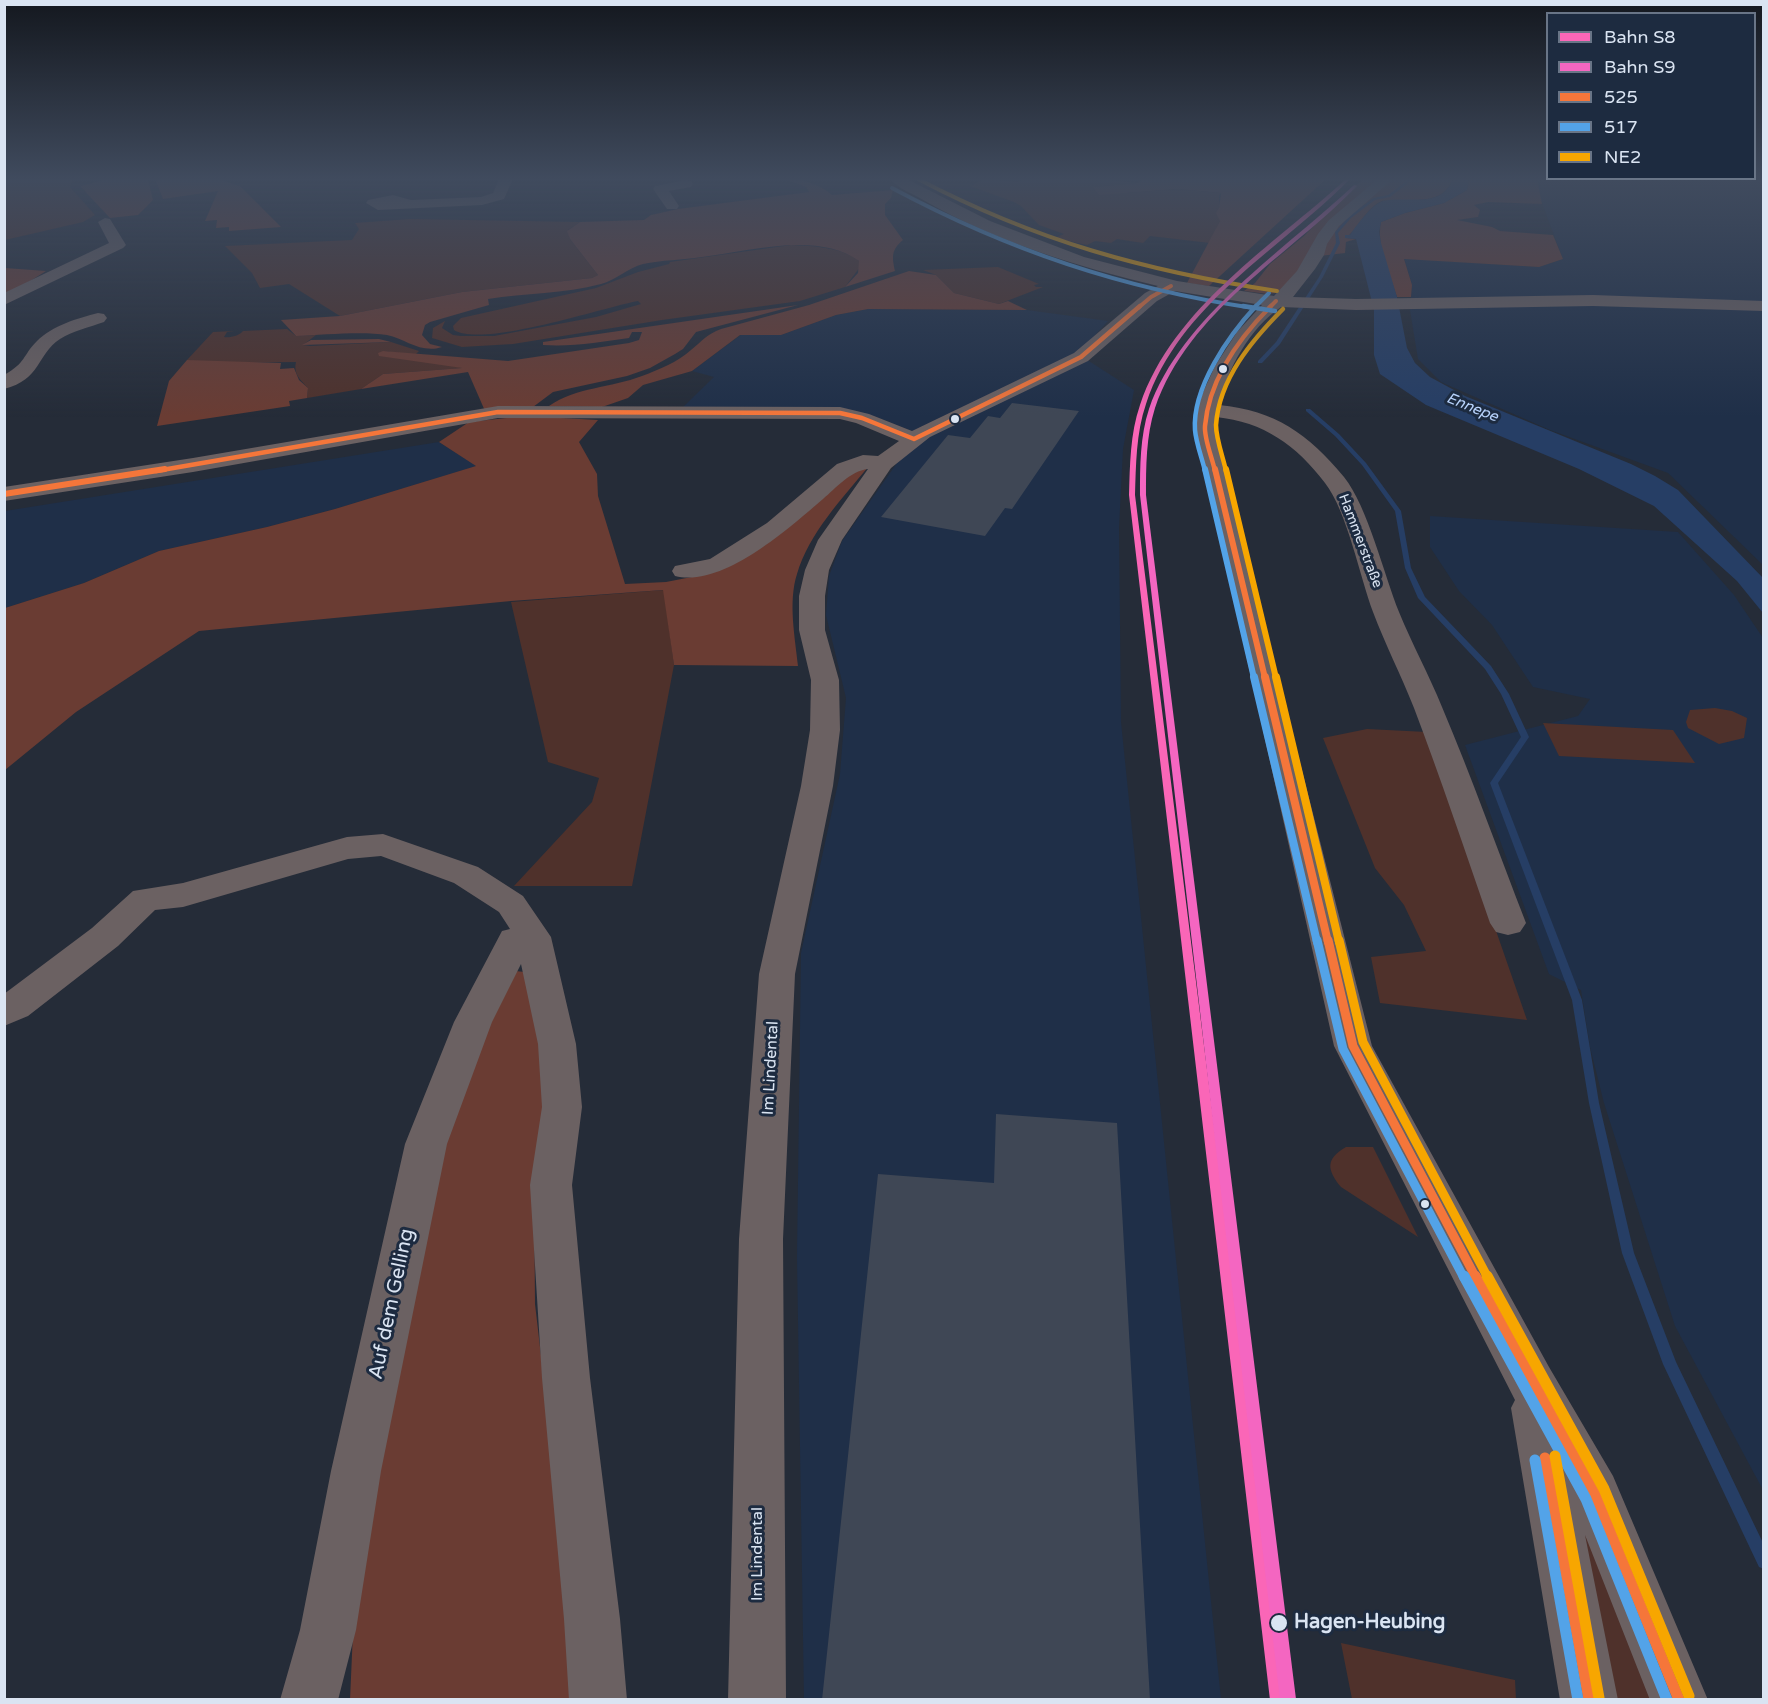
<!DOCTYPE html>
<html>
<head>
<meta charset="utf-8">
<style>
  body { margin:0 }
  #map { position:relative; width:1768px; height:1704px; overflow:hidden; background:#252c38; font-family:"Varela Round",sans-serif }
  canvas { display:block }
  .frame { position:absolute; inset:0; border:6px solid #dae4f2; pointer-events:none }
  .legend { position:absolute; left:1546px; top:12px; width:210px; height:168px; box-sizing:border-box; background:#1d2b40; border:2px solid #697587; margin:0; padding:8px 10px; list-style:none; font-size:18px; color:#dae4f2 }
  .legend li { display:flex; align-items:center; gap:12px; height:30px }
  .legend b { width:30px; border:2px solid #697587 }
</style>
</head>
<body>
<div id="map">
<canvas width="1768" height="1704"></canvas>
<div class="frame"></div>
<ul class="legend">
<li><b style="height:8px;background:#fa66b7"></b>Bahn S8</li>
<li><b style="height:8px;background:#f466c1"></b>Bahn S9</li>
<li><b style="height:8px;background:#f5763a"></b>525</li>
<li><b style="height:8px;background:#53a3e8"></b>517</li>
<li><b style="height:8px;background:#f7a600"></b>NE2</li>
</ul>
</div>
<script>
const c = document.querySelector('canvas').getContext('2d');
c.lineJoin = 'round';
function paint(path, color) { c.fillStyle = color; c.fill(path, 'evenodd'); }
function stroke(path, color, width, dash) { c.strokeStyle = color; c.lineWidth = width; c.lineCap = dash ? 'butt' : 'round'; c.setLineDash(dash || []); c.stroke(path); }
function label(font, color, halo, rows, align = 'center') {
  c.font = font + ' "Varela Round",sans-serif'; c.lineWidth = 6; c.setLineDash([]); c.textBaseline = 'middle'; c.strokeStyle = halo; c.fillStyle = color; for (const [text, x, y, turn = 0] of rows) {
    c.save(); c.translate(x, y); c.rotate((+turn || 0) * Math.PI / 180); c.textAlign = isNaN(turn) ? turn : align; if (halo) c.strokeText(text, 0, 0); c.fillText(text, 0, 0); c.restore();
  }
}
paint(new Path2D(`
  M 1537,179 L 1763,179 L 1763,565 L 1668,473 L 1550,430 L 1441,382 L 1418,359 L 1410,310 L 1412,285 L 1404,258 L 1539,267 L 1563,259 L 1540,198 Z
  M 868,309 L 1027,310 L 1108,321 L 1078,354 L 1134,390 L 1123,449 L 1119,528 L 1121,722 L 1221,1699 L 804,1699 L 797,1257 L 801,953 L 840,774 L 846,698 L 826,615 L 829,576 L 842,541 L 897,463 L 927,437 L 874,416 L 847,410 L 683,407 L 714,377 L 692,371 L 741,335 L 781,335 L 836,315 Z
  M 439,442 L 477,466 L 335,509 L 267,527 L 159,551 L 84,583 L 5,608 L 5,511 Z
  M 1430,516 L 1678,532 L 1734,595 L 1763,638 L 1763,1490 L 1675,1326 L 1604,1103 L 1590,1047 L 1581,990 L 1549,974 L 1465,745 L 1578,716 L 1590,699 L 1533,687 L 1492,625 L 1459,591 L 1430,547 Z`), '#1f2f48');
paint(new Path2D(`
  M 4,179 L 73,179 L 70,187 L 95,215 L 83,222 L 5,240 Z
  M 985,179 L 1018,182 L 1023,179 L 1097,179 L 1138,183 L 1094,187 L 1124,193 L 1178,189 L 1221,193 L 1219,196 L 1220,221 L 1210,243 L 1150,236 L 1143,243 L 1117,239 L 1111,243 L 1095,241 L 1087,245 L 1055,238 L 1064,234 L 1039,225 L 1021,206 L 1014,202 L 970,186 Z
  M 410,219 L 580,222 L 568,230 L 570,239 L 598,275 L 592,278 L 462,292 L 340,316 L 289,284 L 260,288 L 252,273 L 225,246 L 352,240 L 359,229 L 355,223 Z
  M 791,245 C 814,246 841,247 859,261 L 860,267 L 845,287 L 800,301 L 662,320 L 513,344 L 462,347 L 432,338 L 433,328 L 445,321 L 442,328 L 453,335 L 461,336 L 494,336 L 596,317 L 641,304 L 638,301 C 601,308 483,348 454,330 L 453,326 L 461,318 L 596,288 L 638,272 L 669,264 L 670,262 Z
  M 998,267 L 1039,284 L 1034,285 L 1036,287 L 1043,287 L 999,304 L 954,293 L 936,275 L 923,270 Z
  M 287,329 L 296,336 L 316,335 L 303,345 L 310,346 L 391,342 L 419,351 L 415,355 L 383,351 L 463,368 L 383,374 L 361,389 L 307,398 L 308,388 C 300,380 293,373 296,362 L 203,363 L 187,360 L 213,332 L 234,331 L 227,332 L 224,337 C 230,338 239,336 243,331 Z
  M 664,590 L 674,665 L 632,886 L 514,886 L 592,802 L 599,778 L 548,762 L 511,602 Z
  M 1715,708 L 1732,711 L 1747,718 L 1744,738 L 1719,744 L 1688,728 L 1686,722 L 1690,710 Z
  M 1543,723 L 1673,730 L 1695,763 L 1559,756 Z
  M 1367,729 L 1427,732 L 1527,1020 L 1380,1003 L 1371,957 L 1426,951 L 1404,905 L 1375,868 L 1323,738 Z
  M 1346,1147 L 1373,1147 L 1418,1237 L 1341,1187 C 1327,1170 1325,1159 1346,1147 Z
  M 1571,1487 L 1679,1699 L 1589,1699 Z
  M 1341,1643 L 1515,1680 L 1516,1699 L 1352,1699 Z`), '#4f312b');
paint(new Path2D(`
  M 108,179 L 148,179 L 153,200 L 138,215 L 110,218 L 80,186 Z
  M 155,179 L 217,179 L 240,186 L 281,227 L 229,231 L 229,227 L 216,228 L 217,220 L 205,221 L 218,191 L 163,199 Z
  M 784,179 C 802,179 818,183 832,195 L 893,190 L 891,198 L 885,204 L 885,215 L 903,240 C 891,250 892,257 895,271 L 845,287 L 858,273 L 859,261 C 819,231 748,251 702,257 C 683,260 661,260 643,264 C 628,268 616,280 601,284 C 564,294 525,293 488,299 L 489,305 L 430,322 L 425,325 L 422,335 L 430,344 L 442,347 C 421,354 406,339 387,335 C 362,331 323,335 296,336 L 281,320 L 340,316 L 462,292 L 592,278 L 598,275 L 570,239 L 567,231 L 580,222 L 644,220 L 651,215 L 678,209 L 809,192 L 806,187 Z
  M 1143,179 L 1326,179 L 1209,286 L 1187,283 L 1220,221 L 1216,213 L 1219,208 L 1221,193 L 1178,189 L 1099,195 L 1093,187 L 1138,183 Z
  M 1365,179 L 1453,179 C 1443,205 1415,199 1392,201 C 1389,202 1385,200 1382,201 C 1368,206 1357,229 1346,238 L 1356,239 L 1346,242 L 1345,253 L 1311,257 L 1283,292 L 1268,294 L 1244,291 L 1255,283 L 1270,264 L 1304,236 L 1351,188 Z
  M 1469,179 L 1537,179 L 1542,204 L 1488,202 L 1474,205 L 1480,210 L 1478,217 L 1457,220 L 1492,227 L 1500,231 L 1553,235 L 1563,259 L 1539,267 L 1404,259 L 1412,285 L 1411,297 L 1397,297 C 1390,274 1376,246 1381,222 L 1405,213 L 1444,203 L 1467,190 Z
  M 5,268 L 46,271 L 5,297 Z
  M 909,271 L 936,275 L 954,293 L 999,304 L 1008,301 L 1027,310 L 868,309 L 836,315 L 781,335 L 740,335 L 692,371 L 643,385 L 628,398 L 602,407 L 549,406 C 576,387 611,388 642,376 C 658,370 678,362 691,350 C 702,341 707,334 721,329 L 809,305 Z
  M 798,305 L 696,332 L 683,349 L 675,354 L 650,368 L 627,376 L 553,392 L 533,407 L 485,411 L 468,372 L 361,389 L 383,374 L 462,368 L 379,356 L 378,353 L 383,351 L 508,361 L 629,343 L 639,340 L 642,332 L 632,332 L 629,338 C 601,342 572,347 543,345 L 543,342 Z
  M 379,339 L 391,342 L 302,345 L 311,340 Z
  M 187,360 L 281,363 L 280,369 L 294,368 L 299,380 L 308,388 L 307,398 L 289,401 L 290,406 L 157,426 L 169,381 Z
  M 525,416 L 598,420 L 579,442 L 597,474 L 598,496 L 625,584 L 666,582 L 707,574 L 850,470 L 868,467 C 842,499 809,533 797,574 C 788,602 795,637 798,666 L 674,665 L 663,590 L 511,601 L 199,631 L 76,712 L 5,770 L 5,608 L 84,583 L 159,551 L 267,527 L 335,509 L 476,466 L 439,442 L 469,422 Z
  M 515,971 L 525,972 L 537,1004 L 546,1105 L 534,1187 L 535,1304 L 561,1528 L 572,1699 L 350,1700 L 355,1586 L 458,1085 Z`), '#6a3c33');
paint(new Path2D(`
  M 1453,179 L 1469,179 L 1467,190 L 1444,203 L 1405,213 L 1381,222 L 1379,232 L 1381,243 L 1397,297 L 1407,348 L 1415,363 L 1430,377 L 1465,396 L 1631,464 L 1655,476 L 1678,490 L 1763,578 L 1763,613 L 1737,581 L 1654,506 L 1579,469 L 1426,405 L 1380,374 L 1374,355 L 1374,310 L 1356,239 L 1345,238 L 1345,235 L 1350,235 C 1356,226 1372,204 1383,201 C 1408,195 1441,210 1453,179 Z`), '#263e65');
paint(new Path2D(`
  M 1409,179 L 1413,179 L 1390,197 L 1375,200 L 1351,218 L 1338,233 L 1340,243 L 1323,277 L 1280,344 L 1262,363 L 1258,363 L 1258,361 L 1276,342 L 1319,277 L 1336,243 L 1335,232 L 1349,216 L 1373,198 L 1388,195 Z
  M 1306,409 L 1310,409 L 1339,434 L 1366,463 L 1401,511 L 1411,568 L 1425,597 L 1491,666 L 1509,694 L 1529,737 L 1498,783 L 1582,1000 L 1599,1103 L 1634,1253 L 1676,1362 L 1764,1545 L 1764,1569 L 1759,1567 L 1663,1364 L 1622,1253 L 1589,1103 L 1572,1000 L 1490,783 L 1521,737 L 1501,694 L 1485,669 L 1418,598 L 1405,568 L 1395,511 L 1362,465 L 1335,436 L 1306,411 Z`), '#263e65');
paint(new Path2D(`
  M 1012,403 L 1079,411 L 1012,509 L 1005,508 L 985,536 L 881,517 L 948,435 L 970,438 L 988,416 L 1000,418 Z
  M 996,1114 L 1117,1123 L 1150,1700 L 822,1700 L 878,1174 L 994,1183 Z`), '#3f4755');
paint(new Path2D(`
  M 499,179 L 513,179 L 504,199 L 482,205 L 378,210 L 366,203 L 368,200 L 393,195 L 411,200 L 481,197 L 493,193 Z
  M 890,179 L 907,179 L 990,221 L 1084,257 L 1177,281 L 1274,296 L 1297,271 L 1318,234 L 1329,220 L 1378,179 L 1393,179 L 1339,226 L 1327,244 L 1324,255 L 1315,269 L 1293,297 L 1356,299 L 1593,295 L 1764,301 L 1764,311 L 1593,306 L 1356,310 L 1281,307 C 1250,328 1227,369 1219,405 C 1276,411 1307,433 1344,477 C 1368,507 1384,575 1399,612 C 1412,644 1429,675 1442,707 C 1472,778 1498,851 1526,923 L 1520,932 L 1508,935 L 1496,932 L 1490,923 C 1465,851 1441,779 1414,708 C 1401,675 1385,644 1373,612 C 1360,577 1347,511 1325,483 C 1296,445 1264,422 1216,417 L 1215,428 L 1372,1046 L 1549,1367 L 1613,1476 L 1708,1700 L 1650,1700 L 1585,1535 L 1618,1700 L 1560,1700 L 1511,1408 L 1515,1400 L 1334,1046 L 1195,428 L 1195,410 L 1215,366 L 1237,332 L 1262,305 L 1175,291 L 1157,301 L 1088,361 L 930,437 L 891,468 L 842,540 L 829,570 L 825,596 L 825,630 L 839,680 L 840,730 L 833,786 L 795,974 L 783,1239 L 786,1700 L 728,1700 L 739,1239 L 759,974 L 801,786 L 810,730 L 811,680 L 799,630 L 799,596 L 805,570 L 818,540 L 868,469 C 850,471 836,488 823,499 C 789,528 723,588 675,576 L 672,571 L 675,566 L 710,559 L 767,523 L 837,464 L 863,455 L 878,456 L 899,441 L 856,423 L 840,419 L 498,418 L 193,472 L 4,501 L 4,487 L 193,458 L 498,406 L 840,407 L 869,414 L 912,431 L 1074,353 L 1145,293 L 1158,286 C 1078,267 997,242 925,201 C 914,194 898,189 890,179 Z
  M 686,180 L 691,181 L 693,184 L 691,187 L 669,191 L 679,206 L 677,209 L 667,209 L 653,189 L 655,186 Z
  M 105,218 L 110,219 L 126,245 L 123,248 L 4,305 L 4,293 L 109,243 L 98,222 Z
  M 98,313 L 104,314 L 107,318 L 104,322 C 90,327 72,331 60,339 C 36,355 42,379 4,389 L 4,375 C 27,362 22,356 37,341 C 52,326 78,318 98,313 Z
  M 383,834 L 478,867 L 523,896 L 551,937 L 576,1044 L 582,1107 L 572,1185 L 590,1378 L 620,1619 L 627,1700 L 569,1700 L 564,1619 L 542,1378 L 530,1185 L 542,1107 L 538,1044 L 521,964 L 492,1022 L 447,1144 L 381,1471 L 356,1630 L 338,1700 L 280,1700 L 300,1630 L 331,1471 L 405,1144 L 454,1022 L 502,931 L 510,929 L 499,912 L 454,883 L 381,856 L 348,859 L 183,907 L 155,910 L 118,946 L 28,1016 L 4,1026 L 4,994 L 92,928 L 133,891 L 183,883 L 347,837 Z`), '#6b6162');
stroke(new Path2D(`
  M 1138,308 L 1151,297 L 1171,286
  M 1269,308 L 1276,301`), '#f5763a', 4);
stroke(new Path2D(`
  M 914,439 L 1081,357 L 1140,306
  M 156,471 L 498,412 L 840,413 L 862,418 L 914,439
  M 1215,471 C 1212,457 1204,439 1205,426 C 1209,380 1239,338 1271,306`), '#f5763a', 4.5);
stroke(new Path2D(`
  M 1215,469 L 1265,678
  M 4,494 L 165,469`), '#f5763a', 6);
stroke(new Path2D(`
  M 1265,677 L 1328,942`), '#f5763a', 8);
stroke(new Path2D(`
  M 1328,940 L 1353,1046 L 1476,1278`), '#f5763a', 9);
stroke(new Path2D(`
  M 1475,1276 L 1595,1494 L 1679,1700
  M 1545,1458 L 1589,1700`), '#f5763a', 11);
stroke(new Path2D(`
  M 892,188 C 1010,251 1121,288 1253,308
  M 1254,308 L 1269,293`), '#53a3e8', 4);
stroke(new Path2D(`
  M 1243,306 L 1275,311
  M 1205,471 C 1202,458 1196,443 1195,430 C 1192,388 1229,335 1256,306`), '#53a3e8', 4.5);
stroke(new Path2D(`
  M 1205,469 L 1254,678`), '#53a3e8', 6);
stroke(new Path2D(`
  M 1254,677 L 1317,942`), '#53a3e8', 8);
stroke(new Path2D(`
  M 1317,940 L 1343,1049 L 1464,1278`), '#53a3e8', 9);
stroke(new Path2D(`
  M 1464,1276 L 1586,1499 L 1667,1700
  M 1535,1460 L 1578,1700`), '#53a3e8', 11);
stroke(new Path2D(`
  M 918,179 C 1036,241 1146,271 1277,291`), '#f7a600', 4);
stroke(new Path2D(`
  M 1226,471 C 1223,457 1216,439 1216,425 C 1219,379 1252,340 1283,309`), '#f7a600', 4.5);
stroke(new Path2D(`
  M 1226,469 L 1276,678`), '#f7a600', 6);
stroke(new Path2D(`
  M 1276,677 L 1339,942`), '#f7a600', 8);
stroke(new Path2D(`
  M 1339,940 L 1363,1042 L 1488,1278`), '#f7a600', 9);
stroke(new Path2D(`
  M 1487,1276 L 1604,1489 L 1689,1696
  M 1555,1456 L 1599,1698`), '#f7a600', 11);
paint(new Path2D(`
  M 1346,179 L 1350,179 C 1279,251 1180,303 1146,404 C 1136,433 1136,465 1135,495 L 1286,1700 L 1270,1700 L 1129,495 C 1130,465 1130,434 1140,405 C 1173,307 1273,246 1346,179 Z`), '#fa66b7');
paint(new Path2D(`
  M 1354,185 L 1357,186 C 1288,257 1189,310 1155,408 C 1146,436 1146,467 1146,495 L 1296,1699 L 1280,1700 L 1140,495 C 1140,467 1140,436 1149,409 C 1181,317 1285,250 1354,185 Z`), '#f466c1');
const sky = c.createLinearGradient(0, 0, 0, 417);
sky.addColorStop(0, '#14181f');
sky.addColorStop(0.43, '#404b5e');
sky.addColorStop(1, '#404b5e00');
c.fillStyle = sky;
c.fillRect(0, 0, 1768, 417);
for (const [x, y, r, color] of [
  [1223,369,5,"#dae4f2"],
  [955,419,5,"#dae4f2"],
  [1425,1204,5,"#dae4f2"],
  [1279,1623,9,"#dae4f2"]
]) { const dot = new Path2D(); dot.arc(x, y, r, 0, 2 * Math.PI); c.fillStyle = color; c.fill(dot); stroke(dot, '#1d2b40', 2); }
label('14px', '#dae4f2', '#1d2b40', [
  ["Hammerstraße",1360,541,69]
]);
label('italic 15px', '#b8d3fc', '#1d2b40', [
  ["Ennepe",1472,408,22]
]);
label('16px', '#dae4f2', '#1d2b40', [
  ["Im Lindental",771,1068,-87],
  ["Im Lindental",758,1554,-90]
]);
label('20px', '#dae4f2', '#1d2b40', [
  ["Auf dem Gelling",392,1304,-78]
]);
label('bold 20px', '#dae4f2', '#1d2b40', [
  ["Hagen-Heubing",1294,1623]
], 'left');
</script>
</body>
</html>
